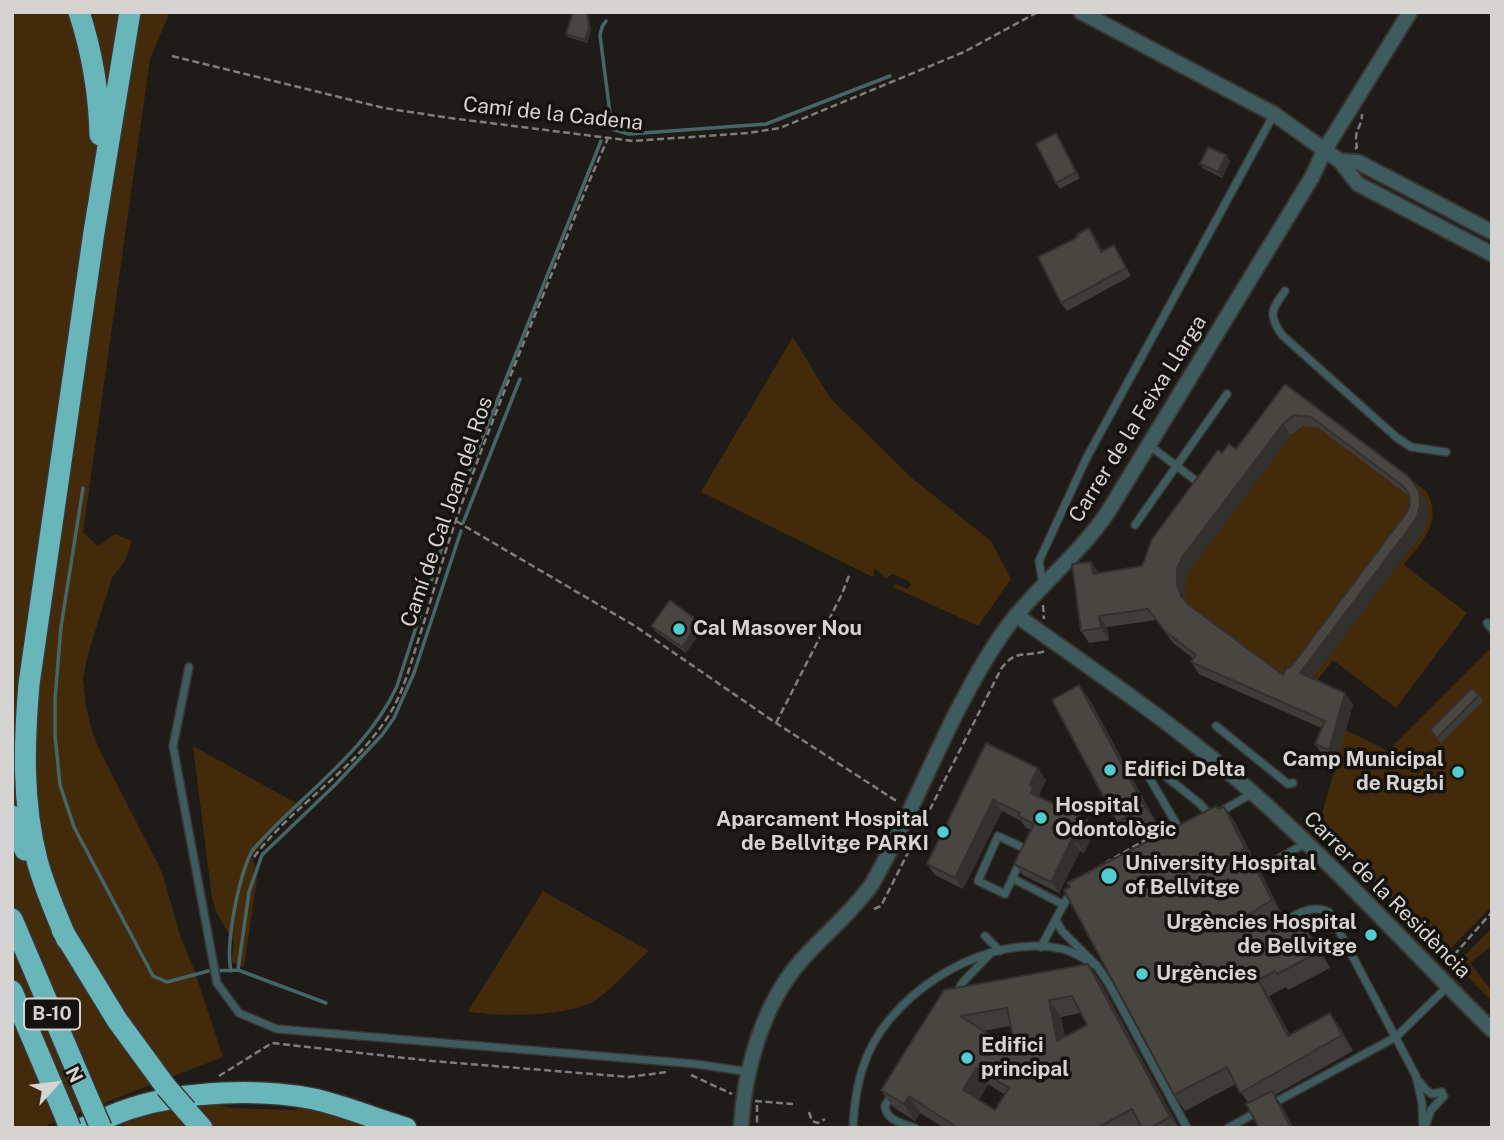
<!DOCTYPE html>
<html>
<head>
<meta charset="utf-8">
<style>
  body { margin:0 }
  #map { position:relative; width:1504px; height:1140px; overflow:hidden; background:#1e1b18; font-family:"Public Sans",sans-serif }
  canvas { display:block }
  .frame { position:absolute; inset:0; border:14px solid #d6d4d2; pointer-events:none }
  .north { position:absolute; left:21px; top:1049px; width:70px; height:70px; -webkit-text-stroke:5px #15120f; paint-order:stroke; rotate:63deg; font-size:19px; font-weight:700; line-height:28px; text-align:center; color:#d6d4d2 }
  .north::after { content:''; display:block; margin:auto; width:24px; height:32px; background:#d6d4d2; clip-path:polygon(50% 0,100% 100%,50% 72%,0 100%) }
</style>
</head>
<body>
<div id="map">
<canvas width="1504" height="1140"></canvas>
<div class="frame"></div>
<div class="north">N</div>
</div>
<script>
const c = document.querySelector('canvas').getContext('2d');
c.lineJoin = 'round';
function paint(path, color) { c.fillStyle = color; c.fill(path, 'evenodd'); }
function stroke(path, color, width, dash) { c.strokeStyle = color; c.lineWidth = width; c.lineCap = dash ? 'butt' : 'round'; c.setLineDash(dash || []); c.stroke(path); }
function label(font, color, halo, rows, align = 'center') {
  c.font = font + ' "Public Sans",sans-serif'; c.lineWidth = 7; c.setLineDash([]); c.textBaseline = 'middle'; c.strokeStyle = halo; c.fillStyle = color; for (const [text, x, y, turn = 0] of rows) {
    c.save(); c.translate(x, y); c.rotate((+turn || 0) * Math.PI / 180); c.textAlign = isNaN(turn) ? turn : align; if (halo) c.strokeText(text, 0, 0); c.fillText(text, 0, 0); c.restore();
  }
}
paint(new Path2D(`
  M 12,12 L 170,12 L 150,59 L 83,532 L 98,546 L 115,534 L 132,541 L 125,561 L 112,578 L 88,654 L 83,679 L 86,706 L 92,731 L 100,751 L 162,872 L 180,935 L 195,972 L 223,1057 L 40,1128 L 12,1128 Z
  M 793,337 L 830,398 L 913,479 L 991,541 L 1011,579 L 978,626 L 893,587 L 896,584 L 907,589 L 911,585 L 910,582 L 892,574 L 886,579 L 875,568 L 873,577 L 701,492 Z
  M 1312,403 L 1426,491 C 1444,522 1422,541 1404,565 L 1467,613 L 1396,708 L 1333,660 L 1313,686 L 1353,704 L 1346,730 L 1388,751 L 1489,650 L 1492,652 L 1492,906 L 1446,953 L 1318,828 L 1337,761 L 1323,755 L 1332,733 L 1199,674 L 1204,666 L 1173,643 L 1156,620 L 1107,627 L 1109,640 L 1089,643 L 1080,576 L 1150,578 Z
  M 193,746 L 296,803 L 306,803 L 288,813 L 251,857 L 258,872 L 244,967 L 231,962 L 234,942 L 216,912 L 212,898 Z
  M 543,891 L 649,951 C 635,963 607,995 592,1002 C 567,1016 495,1018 468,1011 Z
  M 1492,928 L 1492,945 L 1470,963 L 1492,991 L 1492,1002 L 1456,964 Z
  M 217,1104 L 231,1108 L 296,1110 L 298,1108 C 324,1109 348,1119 372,1128 L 212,1128 L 193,1105 Z
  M 174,1108 L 191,1128 L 125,1128 L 122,1122 Z`), '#432a0b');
stroke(new Path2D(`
  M 606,21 L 602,27 L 600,35 L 612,129 L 629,134 L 766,124 L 890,76
  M 83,488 L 61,627 L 55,699 L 55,735 L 60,785 L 74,827 L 153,976 L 167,982 L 208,971 L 238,970 L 326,1003
  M 463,523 L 520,379
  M 238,970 L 249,892 L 262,855 L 336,784 L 382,735 L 394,718 L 414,673 L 461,531
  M 231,971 C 225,943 239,876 252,851 C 299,796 367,753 397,686 L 456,504 L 601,141`), '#466566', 3.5);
const lane = new Path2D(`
  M 1285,291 C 1271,310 1268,315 1282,335 L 1396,437 L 1411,447 L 1446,452
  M 1150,446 L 1199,483
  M 1135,525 L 1227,394
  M 1043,585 L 1039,561 L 1086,459 L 1274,114
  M 1487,623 L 1492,629
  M 189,667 L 173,746 L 217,983 L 239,1013 L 277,1029 L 696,1064 L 749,1072
  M 1216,726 L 1288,784 L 1293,783
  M 1218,813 L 1253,793
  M 1181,832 L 1149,777 L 1159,771 L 1199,803 L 1211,816
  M 998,836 L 1026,849 L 1005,894 L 978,881 Z
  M 1254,872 L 1306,843
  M 1012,878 L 1064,905
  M 1265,935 C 1284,923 1306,901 1329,912 L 1416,1076 L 1422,1103 L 1423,1128
  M 985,936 L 1000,951
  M 1041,947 L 1066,900 L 1076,892
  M 1097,966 L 1109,984 L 1187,1128
  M 956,994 L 963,982 L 989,955
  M 1420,1082 L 1425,1089 L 1432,1094 L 1442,1092
  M 893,1092 L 885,1106 C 886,1121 903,1123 915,1128
  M 1272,1104 L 1396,1037 L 1448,986
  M 1425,1127 L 1431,1110 L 1444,1096
  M 853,1128 C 854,1103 858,1077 868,1054 C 897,988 990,932 1063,949 C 1074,952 1086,960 1097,966 L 1062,931 L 1056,920
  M 1228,1128 L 1259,1111`);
const street = new Path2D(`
  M 1081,12 L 1274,114 L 1340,161 L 1358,184 L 1492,254
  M 1340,161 L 1358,162 L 1492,232
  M 1016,615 C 1096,672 1180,728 1254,794 C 1337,868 1413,952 1492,1030
  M 741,1128 C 744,1071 762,1007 799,963 C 823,935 851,914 872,884 C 918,804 948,714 1000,637 C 1031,591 1077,558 1108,512 L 1312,177 L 1324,151 L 1410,12`);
const highway = new Path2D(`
  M 79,12 C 92,52 99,94 100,135
  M 12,816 L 25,850
  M 12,919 L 92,1107
  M 62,930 L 117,1020 L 166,1087
  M 67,940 C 56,914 44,887 37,860 C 22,802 24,743 29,684 L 94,232 L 130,12
  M 12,991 L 66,1118
  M 186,1110 L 202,1128
  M 83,1128 C 99,1121 116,1113 132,1108 C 186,1091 259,1088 314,1099 C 345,1106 375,1119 406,1128`);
stroke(lane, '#383532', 10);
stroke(street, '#383532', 18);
stroke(highway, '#383532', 24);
stroke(new Path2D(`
  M 172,56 L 384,108 L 450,118 L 633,141 L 748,133 L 780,128 L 964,52 L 1038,12
  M 1355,149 L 1357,147 C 1353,128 1362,129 1362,114
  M 456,521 L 635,626 L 776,723 L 898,802
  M 1043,605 L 1044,619
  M 776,723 L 842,594 L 850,573
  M 254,857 C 293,805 354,771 389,715 C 403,693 410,666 418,641 C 431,601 442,560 456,520 C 496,406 544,295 588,184 L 608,138
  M 1078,879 L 1166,828
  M 874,909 L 881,906 L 1001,669 C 1016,648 1025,658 1045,651
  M 1447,963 L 1492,912
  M 691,1075 L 732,1094
  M 219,1076 L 272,1043 L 432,1061 L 629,1077 L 667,1072
  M 755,1101 L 793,1104
  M 757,1105 L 757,1128
  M 809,1112 L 812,1121 L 818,1123 L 825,1119`), '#807e7b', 2.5, [7, 3.5]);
stroke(lane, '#3e5c5d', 7);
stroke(street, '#3e5c5d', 14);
stroke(highway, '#68b6b9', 21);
const highwayBridge = new Path2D(`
  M 166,1087 L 186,1110
  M 92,1107 L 101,1128
  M 66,1118 L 70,1128`);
stroke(highwayBridge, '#383532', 24, []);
stroke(highwayBridge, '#68b6b9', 21);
paint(new Path2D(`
  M 587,13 L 589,16 L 591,31 L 587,43 L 568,37 L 566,34 Z
  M 1060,139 L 1080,178 L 1060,189 L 1056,183 Z
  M 1230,161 L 1222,178 L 1204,169 L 1200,164 Z
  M 1089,228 L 1102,251 L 1119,253 L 1131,276 L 1067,311 L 1061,303 L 1078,237 Z
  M 1285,384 L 1427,503 L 1428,517 L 1424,530 L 1312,678 L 1353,704 L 1337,761 L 1323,755 L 1315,744 L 1322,728 L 1199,674 L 1191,662 L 1194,659 L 1173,643 L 1156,620 L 1107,627 L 1109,640 L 1089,643 L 1081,631 L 1098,573 L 1142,566 L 1222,453 L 1236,449 ZM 1302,426 L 1319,428 L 1409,496 L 1410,505 L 1407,512 L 1290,668 L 1283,675 L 1188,604 L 1185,596 L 1185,580 L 1191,568 L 1291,435 Z
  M 651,626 L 704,627 L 686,653 L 655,631 Z
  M 1079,685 L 1091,702 L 1157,824 L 1129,839 L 1117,822 Z
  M 1479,695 L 1483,701 L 1441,743 L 1430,730 Z
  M 986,743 L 1046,780 L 1039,795 L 1040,797 L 1087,820 L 1095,831 L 1084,853 L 1080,851 L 1059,893 L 1023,875 L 1014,864 L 1031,830 L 1026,828 L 1021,821 L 1002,811 L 963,889 L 935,875 L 927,864 Z
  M 1224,807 L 1235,822 L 1256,864 L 1255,865 L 1262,875 L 1283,916 L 1269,925 L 1274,931 L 1319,946 L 1330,968 L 1288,990 L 1286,987 L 1269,996 L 1290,1035 L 1330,1013 L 1341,1029 L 1353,1051 L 1275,1095 L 1282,1106 L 1248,1103 L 1236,1084 L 1185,1111 L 1174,1095 L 1218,809 Z
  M 1100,981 L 1179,1128 L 944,1128 L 920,1113 L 915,1121 L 893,1107 L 881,1090 L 944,990 ZM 1081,1013 L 1087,1025 L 1065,1037 L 1061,1017 ZM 1011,1026 L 1016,1051 L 983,1031 ZM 988,1084 L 1005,1095 L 995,1110 L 979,1100 Z`), '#3f3c39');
paint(new Path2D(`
  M 587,13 L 589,16 L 591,31 L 587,43 L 585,40 Z
  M 1056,133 L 1060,139 L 1080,178 L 1076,172 Z
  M 1226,155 L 1230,161 L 1222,178 L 1218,172 Z
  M 1089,228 L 1095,236 L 1107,260 L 1101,252 Z
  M 1114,245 L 1119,253 L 1131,276 L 1126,268 Z
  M 1283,424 L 1291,435 L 1191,568 L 1185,580 L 1185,596 L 1189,608 L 1181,596 L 1177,584 L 1177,568 L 1183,556 Z
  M 1419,491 L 1427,503 L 1428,517 L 1424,530 L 1308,684 L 1300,673 L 1416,519 Z
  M 1091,562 L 1099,573 L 1093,574 Z
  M 1099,616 L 1107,627 L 1109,640 L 1101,628 Z
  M 699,622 L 704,627 L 686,653 L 682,647 Z
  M 1079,685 L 1091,702 L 1157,824 L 1145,807 Z
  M 1345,693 L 1353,704 L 1337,761 L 1329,750 Z
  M 1038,768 L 1046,780 L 1039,795 L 1042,799 L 1031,793 L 1030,785 Z
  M 993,800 L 1002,811 L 963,889 L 955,878 Z
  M 1224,807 L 1235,822 L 1256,864 L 1245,848 Z
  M 1087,820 L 1095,831 L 1084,853 L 1076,841 Z
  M 1072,839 L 1080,851 L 1059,893 L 1051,882 Z
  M 1238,853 L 1249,868 L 1238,860 Z
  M 1251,859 L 1262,875 L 1283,916 L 1272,900 Z
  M 1238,921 L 1249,937 L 1237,930 L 1236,926 Z
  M 1307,930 L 1319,946 L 1330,968 L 1319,952 Z
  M 1088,964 L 1100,981 L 1179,1128 L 1170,1117 Z
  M 1258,980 L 1269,996 L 1299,1051 L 1288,1036 Z
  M 1049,1000 L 1061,1017 L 1069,1058 L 1057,1041 Z
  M 1330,1013 L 1341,1029 L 1353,1051 L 1342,1035 Z
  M 976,1068 L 988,1084 L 975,1106 L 963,1090 Z
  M 1272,1091 L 1282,1106 L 1294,1128 L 1291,1128 Z
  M 909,1096 L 920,1113 L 915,1121 L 904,1104 Z`), '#33312e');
const building = new Path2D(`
  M 573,12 L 587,13 L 589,28 L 585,40 L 566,34 Z
  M 1056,133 L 1076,172 L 1056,183 L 1036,144 Z
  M 1208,147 L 1226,155 L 1218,172 L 1200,164 Z
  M 1089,228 L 1101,252 L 1114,245 L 1126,268 L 1061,303 L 1038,257 L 1078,237 L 1076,235 Z
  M 1285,384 L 1409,477 L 1419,491 L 1420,506 L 1416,519 L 1300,673 L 1345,693 L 1329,750 L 1315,744 L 1325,721 L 1191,662 L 1196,655 L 1165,631 L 1148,609 L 1099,616 L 1101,628 L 1081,631 L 1072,564 L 1091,562 L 1093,574 L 1142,566 L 1152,539 L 1218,450 L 1222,453 L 1229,444 L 1236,449 ZM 1294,415 L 1311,417 L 1402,485 L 1409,494 L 1410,505 L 1407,512 L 1290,668 L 1287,667 L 1283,675 L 1189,605 L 1181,596 L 1177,584 L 1177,568 L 1183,556 L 1283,424 Z
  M 670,600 L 699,622 L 682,647 L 651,626 Z
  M 1079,685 L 1145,807 L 1117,822 L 1052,700 Z
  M 1472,688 L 1479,695 L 1437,738 L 1430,730 Z
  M 986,743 L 1038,768 L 1030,785 L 1033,787 L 1031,793 L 1087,820 L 1076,841 L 1072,839 L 1051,882 L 1014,864 L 1034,824 L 1018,816 L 1020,813 L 993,800 L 955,878 L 927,864 Z
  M 1216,806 L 1218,809 L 1224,807 L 1245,848 L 1238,853 L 1238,860 L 1244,862 L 1251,859 L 1272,900 L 1238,921 L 1236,926 L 1237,930 L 1245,932 L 1265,919 L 1272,932 L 1279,928 L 1289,930 L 1298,925 L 1305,932 L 1307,930 L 1319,952 L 1277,974 L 1275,971 L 1258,980 L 1288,1036 L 1330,1013 L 1342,1035 L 1240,1093 L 1227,1067 L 1174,1095 L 1064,890 L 1070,887 L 1067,883 Z
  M 1088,964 L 1170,1117 L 1150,1128 L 1142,1128 L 1132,1109 L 1097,1128 L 958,1128 L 909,1096 L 904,1104 L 881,1090 L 944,990 ZM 1072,996 L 1087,1025 L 1057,1041 L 1049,1000 ZM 1007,1008 L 1016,1051 L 960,1016 ZM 976,1068 L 1009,1088 L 995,1110 L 963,1090 Z
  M 1272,1091 L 1291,1128 L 1259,1128 L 1246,1104 Z`);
paint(building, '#494642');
stroke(building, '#33312e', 2);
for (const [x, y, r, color] of [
  [679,629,7,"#51ccd1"],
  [1110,770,7,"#51ccd1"],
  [1458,772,7,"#51ccd1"],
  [1041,818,7,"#51ccd1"],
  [943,832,7,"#51ccd1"],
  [1109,876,9,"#51ccd1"],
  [1371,935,7,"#51ccd1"],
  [1142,974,7,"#51ccd1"],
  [967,1058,7,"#51ccd1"]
]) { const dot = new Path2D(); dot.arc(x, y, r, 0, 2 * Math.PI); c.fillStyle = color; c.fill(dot); stroke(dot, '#15120f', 2.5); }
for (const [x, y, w] of [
  [52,1014,56]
]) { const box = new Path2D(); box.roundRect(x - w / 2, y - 15.5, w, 31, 5); c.fillStyle = '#15120f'; c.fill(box); stroke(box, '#d6d4d2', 2); }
label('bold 19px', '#d6d4d2', null, [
  ["B-10",52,1014]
]);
label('21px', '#d6d4d2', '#15120f', [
  ["Camí de la Cadena",553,114,6],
  ["Carrer de la Feixa Llarga",1138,419,-58],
  ["Camí de Cal Joan del Ros",447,512,-71],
  ["Carrer de la Residència",1387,895,45]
]);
label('bold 21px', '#d6d4d2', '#15120f', [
  ["Cal Masover Nou",693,629],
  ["Camp Municipal",1444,760,"right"],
  ["de Rugbi",1444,784,"right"],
  ["Edifici Delta",1124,770],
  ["Hospital",1055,806],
  ["Odontològic",1055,830],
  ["Aparcament Hospital",929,820,"right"],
  ["de Bellvitge PARKI",929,844,"right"],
  ["University Hospital",1125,864],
  ["of Bellvitge",1125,888],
  ["Urgències Hospital",1357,923,"right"],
  ["de Bellvitge",1357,947,"right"],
  ["Urgències",1156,974],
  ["Edifici",981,1046],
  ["principal",981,1070]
], 'left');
</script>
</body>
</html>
